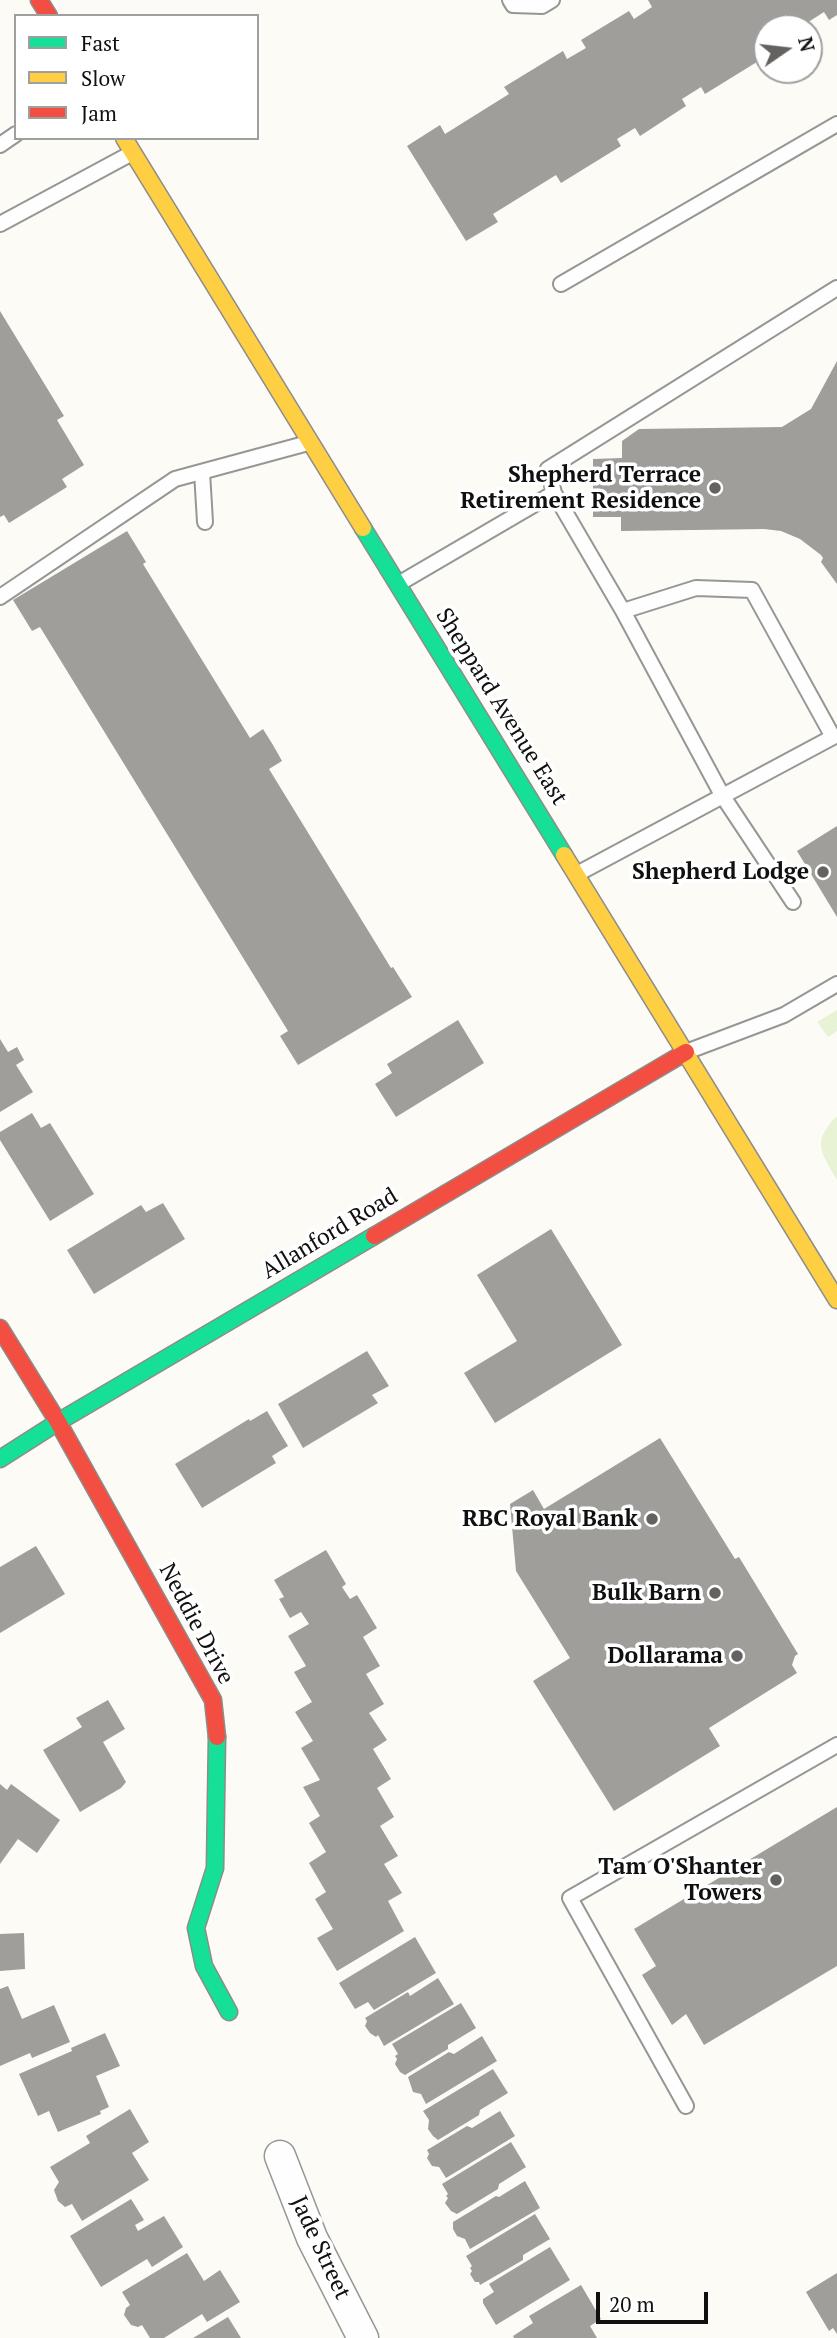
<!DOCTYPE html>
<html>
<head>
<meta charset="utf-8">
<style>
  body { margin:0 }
  #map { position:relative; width:837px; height:2338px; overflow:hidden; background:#fcfbf6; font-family:"PT Serif",serif }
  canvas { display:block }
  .legend { position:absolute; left:14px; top:14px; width:245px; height:126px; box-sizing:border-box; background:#fff; border:2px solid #9f9f9f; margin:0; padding:9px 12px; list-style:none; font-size:21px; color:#101010 }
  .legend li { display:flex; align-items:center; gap:14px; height:35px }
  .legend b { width:35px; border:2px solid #9f9f9f }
  .north { position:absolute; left:753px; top:14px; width:70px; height:70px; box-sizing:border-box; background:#fff; border:2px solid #9f9f9f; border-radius:50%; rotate:76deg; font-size:19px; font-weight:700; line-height:28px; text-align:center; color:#101010 }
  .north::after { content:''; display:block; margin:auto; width:24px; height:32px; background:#636260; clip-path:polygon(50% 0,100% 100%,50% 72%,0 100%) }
  .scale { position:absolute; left:596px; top:2292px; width:112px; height:32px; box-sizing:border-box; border:4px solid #101010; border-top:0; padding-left:9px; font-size:21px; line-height:24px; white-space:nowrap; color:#101010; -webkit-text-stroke:5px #fff; paint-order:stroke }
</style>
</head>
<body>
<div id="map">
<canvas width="837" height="2338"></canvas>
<ul class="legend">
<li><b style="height:9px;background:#16e098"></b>Fast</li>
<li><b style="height:9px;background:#ffcf43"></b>Slow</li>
<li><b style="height:9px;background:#f24e42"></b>Jam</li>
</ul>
<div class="north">N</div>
<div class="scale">20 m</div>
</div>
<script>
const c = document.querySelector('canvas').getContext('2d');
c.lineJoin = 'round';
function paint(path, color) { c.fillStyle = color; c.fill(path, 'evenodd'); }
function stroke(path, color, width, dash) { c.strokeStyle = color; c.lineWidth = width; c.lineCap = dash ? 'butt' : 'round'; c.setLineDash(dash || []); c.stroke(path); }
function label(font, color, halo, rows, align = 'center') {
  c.font = font + ' "PT Serif",serif'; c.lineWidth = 7; c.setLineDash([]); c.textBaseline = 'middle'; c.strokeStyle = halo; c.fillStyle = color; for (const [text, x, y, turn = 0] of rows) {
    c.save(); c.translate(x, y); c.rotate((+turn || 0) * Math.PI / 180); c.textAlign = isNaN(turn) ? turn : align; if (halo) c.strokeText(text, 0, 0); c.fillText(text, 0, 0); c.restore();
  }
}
paint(new Path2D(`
  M 837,1010 L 837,1031 L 828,1037 L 817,1022 Z
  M 837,1116 L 837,1180 C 821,1152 811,1142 837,1116 Z`), '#e8f3d5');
paint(new Path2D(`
  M 648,0 L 837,0 L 837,15 L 829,20 L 824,12 L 799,28 L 767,28 L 767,47 L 761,51 L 765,57 L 705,94 L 701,87 L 682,99 L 686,106 L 640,136 L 635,128 L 617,139 L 621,146 L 561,183 L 556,175 L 493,214 L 498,222 L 466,241 L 407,146 L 440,125 L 445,134 L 509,94 L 504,87 L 563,51 L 567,59 L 586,48 L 581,40 L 629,11 L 634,19 L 652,7 Z
  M 0,311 L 64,416 L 57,420 L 84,465 L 62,479 L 67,487 L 9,523 L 4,515 L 0,517 Z
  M 837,361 L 837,584 L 821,562 L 823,558 L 821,555 L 800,539 L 781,531 L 764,529 L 621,531 L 621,517 L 593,517 L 593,459 L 622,458 L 622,441 L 639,429 L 782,427 L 811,409 Z
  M 127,531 L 146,562 L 143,564 L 250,738 L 263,729 L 273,745 L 282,761 L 269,769 L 391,968 L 393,967 L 412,997 L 298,1065 L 280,1036 L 288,1031 L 40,627 L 32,631 L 13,600 Z
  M 837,826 L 837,917 L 797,851 Z
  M 458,1020 L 484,1063 L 396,1117 L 375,1084 L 392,1073 L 387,1064 Z
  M 0,1039 L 8,1052 L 17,1047 L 24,1060 L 16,1065 L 33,1092 L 0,1112 Z
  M 32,1113 L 41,1128 L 50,1123 L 94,1194 L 50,1221 L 0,1140 L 0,1132 Z
  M 163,1203 L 185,1239 L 94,1294 L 67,1250 L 141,1205 L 146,1212 Z
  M 551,1229 L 622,1345 L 495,1423 L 464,1373 L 517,1341 L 477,1275 Z
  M 367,1351 L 389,1386 L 372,1395 L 378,1403 L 303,1448 L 278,1404 Z
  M 267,1411 L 288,1446 L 272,1456 L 276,1463 L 202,1508 L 175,1464 L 249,1419 L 250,1421 Z
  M 660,1438 L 735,1559 L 739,1557 L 798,1654 L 795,1656 L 792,1665 L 797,1673 L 709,1728 L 720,1746 L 614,1811 L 533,1681 L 570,1658 L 516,1571 L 510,1504 L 533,1490 L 544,1509 Z
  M 36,1546 L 65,1594 L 0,1633 L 0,1567 Z
  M 326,1550 L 346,1584 L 342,1587 L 350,1599 L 357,1595 L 377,1628 L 363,1637 L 380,1666 L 366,1674 L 384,1704 L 369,1713 L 387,1740 L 373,1749 L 391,1779 L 377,1788 L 394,1817 L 380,1826 L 398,1856 L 384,1864 L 402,1893 L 388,1901 L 404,1931 L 337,1971 L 317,1938 L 333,1929 L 315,1899 L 326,1892 L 309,1863 L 326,1852 L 309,1823 L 320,1816 L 303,1787 L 320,1780 L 301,1748 L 313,1741 L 295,1712 L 312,1702 L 294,1672 L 306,1666 L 288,1636 L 309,1624 L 301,1612 L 290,1618 L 279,1599 L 284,1597 L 274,1580 Z
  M 108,1700 L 125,1729 L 103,1742 L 126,1782 L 121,1788 L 80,1812 L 43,1750 L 82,1727 L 76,1718 Z
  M 0,1784 L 7,1790 L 11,1784 L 60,1820 L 37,1853 L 18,1839 L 0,1864 Z
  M 837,1807 L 837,1966 L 704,2045 L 686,2014 L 672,2025 L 642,1975 L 656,1966 L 634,1929 Z
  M 24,1933 L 25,1969 L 0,1971 L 0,1934 Z
  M 415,1937 L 436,1973 L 374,2010 L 368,2002 L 355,2009 L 339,1983 Z
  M 438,1978 L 454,2004 L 384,2046 L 378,2035 L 376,2037 L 370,2033 L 365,2026 L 367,2021 L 365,2018 L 408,1992 L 410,1996 Z
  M 8,1986 L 22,2019 L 54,2005 L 70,2042 L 32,2058 L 30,2053 L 0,2066 L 0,1989 Z
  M 461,2003 L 476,2028 L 448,2045 L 448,2049 L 405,2075 L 400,2072 L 395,2064 L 397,2059 L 395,2056 L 398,2054 L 392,2044 Z
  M 105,2033 L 120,2066 L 96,2076 L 109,2107 L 100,2111 L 101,2114 L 58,2132 L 49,2111 L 38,2116 L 19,2074 L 72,2051 L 71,2048 Z
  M 482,2036 L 497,2061 L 426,2104 L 421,2094 L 413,2092 L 408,2077 L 449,2052 L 454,2054 Z
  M 493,2069 L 508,2093 L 480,2110 L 479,2115 L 438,2140 L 433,2136 L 428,2129 L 429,2120 L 423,2111 Z
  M 130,2109 L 149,2142 L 132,2153 L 149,2180 L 82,2221 L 72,2204 L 65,2207 L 58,2201 L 54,2190 L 59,2182 L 50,2167 L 90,2143 L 86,2136 Z
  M 500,2111 L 515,2136 L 446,2178 L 439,2167 L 432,2166 L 427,2158 L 429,2154 L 427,2150 L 467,2126 L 472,2128 Z
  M 511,2142 L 526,2167 L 499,2184 L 498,2189 L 457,2214 L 451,2211 L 445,2203 L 448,2198 L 446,2196 L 448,2194 L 442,2184 Z
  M 525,2181 L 540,2208 L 470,2249 L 465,2239 L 457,2236 L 453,2229 L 453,2222 L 496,2196 L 499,2197 Z
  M 131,2199 L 144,2220 L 135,2225 L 138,2231 L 164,2216 L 183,2247 L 152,2267 L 147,2259 L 101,2287 L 70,2236 Z
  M 535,2214 L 550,2239 L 523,2255 L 523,2260 L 480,2285 L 479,2282 L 475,2282 L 470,2274 L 472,2271 L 470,2268 L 472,2266 L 466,2256 Z
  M 550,2247 L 570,2280 L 496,2325 L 483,2303 L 483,2299 L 494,2292 L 489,2284 Z
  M 187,2253 L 204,2281 L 220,2270 L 240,2302 L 207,2322 L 202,2314 L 164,2338 L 150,2338 L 142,2325 L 138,2327 L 131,2325 L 124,2315 L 126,2308 L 130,2305 L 122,2292 Z
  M 837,2273 L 837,2334 L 833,2328 L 829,2331 L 806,2292 Z
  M 581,2285 L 601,2319 L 590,2326 L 597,2338 L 514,2338 L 513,2336 L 533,2323 L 529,2316 Z
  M 228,2317 L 241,2338 L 193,2338 Z`), '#a09e9b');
const lane = new Path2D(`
  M 510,0 L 513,5 L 542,6 L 552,0
  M 0,145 L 16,134
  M 0,224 L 132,153
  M 561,284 L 837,124
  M 202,472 L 205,522
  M 554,493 L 623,611 L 722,795 L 793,902
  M 400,583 L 554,493 L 548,469 L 837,288
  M 0,597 L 175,479 L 308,443
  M 577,874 L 833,737 L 752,590 L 696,588 L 623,611
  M 686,1052 L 784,1015 L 837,984
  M 686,2106 L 570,1898 L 837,1745`);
const street = new Path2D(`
  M 280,2156 L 312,2238 L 363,2338`);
const fast = new Path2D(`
  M 363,528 L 564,855
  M 0,1459 L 58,1422 L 374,1236
  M 217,1737 L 215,1868 L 196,1928 L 204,1966 L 229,2012`);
const slow = new Path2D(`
  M 124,138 L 363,528
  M 564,855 L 837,1300`);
const jam = new Path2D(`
  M 39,0 L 49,16
  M 374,1236 L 686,1052
  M 0,1328 L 58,1422 L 213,1700 L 217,1737`);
stroke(lane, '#969694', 18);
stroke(street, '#969694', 33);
stroke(fast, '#8d8c8a', 19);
stroke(slow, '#8d8c8a', 19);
stroke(jam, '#8d8c8a', 19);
stroke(lane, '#fffefe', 14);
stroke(street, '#fffefe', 30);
stroke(fast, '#16e098', 16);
stroke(slow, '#ffcf43', 16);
stroke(jam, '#f24e42', 16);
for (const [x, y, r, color] of [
  [715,488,7,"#636260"],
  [823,872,7,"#636260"],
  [652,1519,7,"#636260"],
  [715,1593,7,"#636260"],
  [737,1656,7,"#636260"],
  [776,1880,7,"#636260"]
]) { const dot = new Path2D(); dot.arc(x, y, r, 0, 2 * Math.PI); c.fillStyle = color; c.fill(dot); stroke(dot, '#fff', 2.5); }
label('bold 23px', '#101010', '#fff', [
  ["Shepherd Terrace",701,475],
  ["Retirement Residence",701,501],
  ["Shepherd Lodge",809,872],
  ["RBC Royal Bank",638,1519],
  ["Bulk Barn",701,1593],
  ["Dollarama",723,1656],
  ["Tam O'Shanter",762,1867],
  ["Towers",762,1893]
], 'right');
label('23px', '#101010', '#fff', [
  ["Sheppard Avenue East",501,707,58],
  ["Allanford Road",330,1234,-31],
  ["Neddie Drive",196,1624,62],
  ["Jade Street",320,2248,65]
]);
</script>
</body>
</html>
